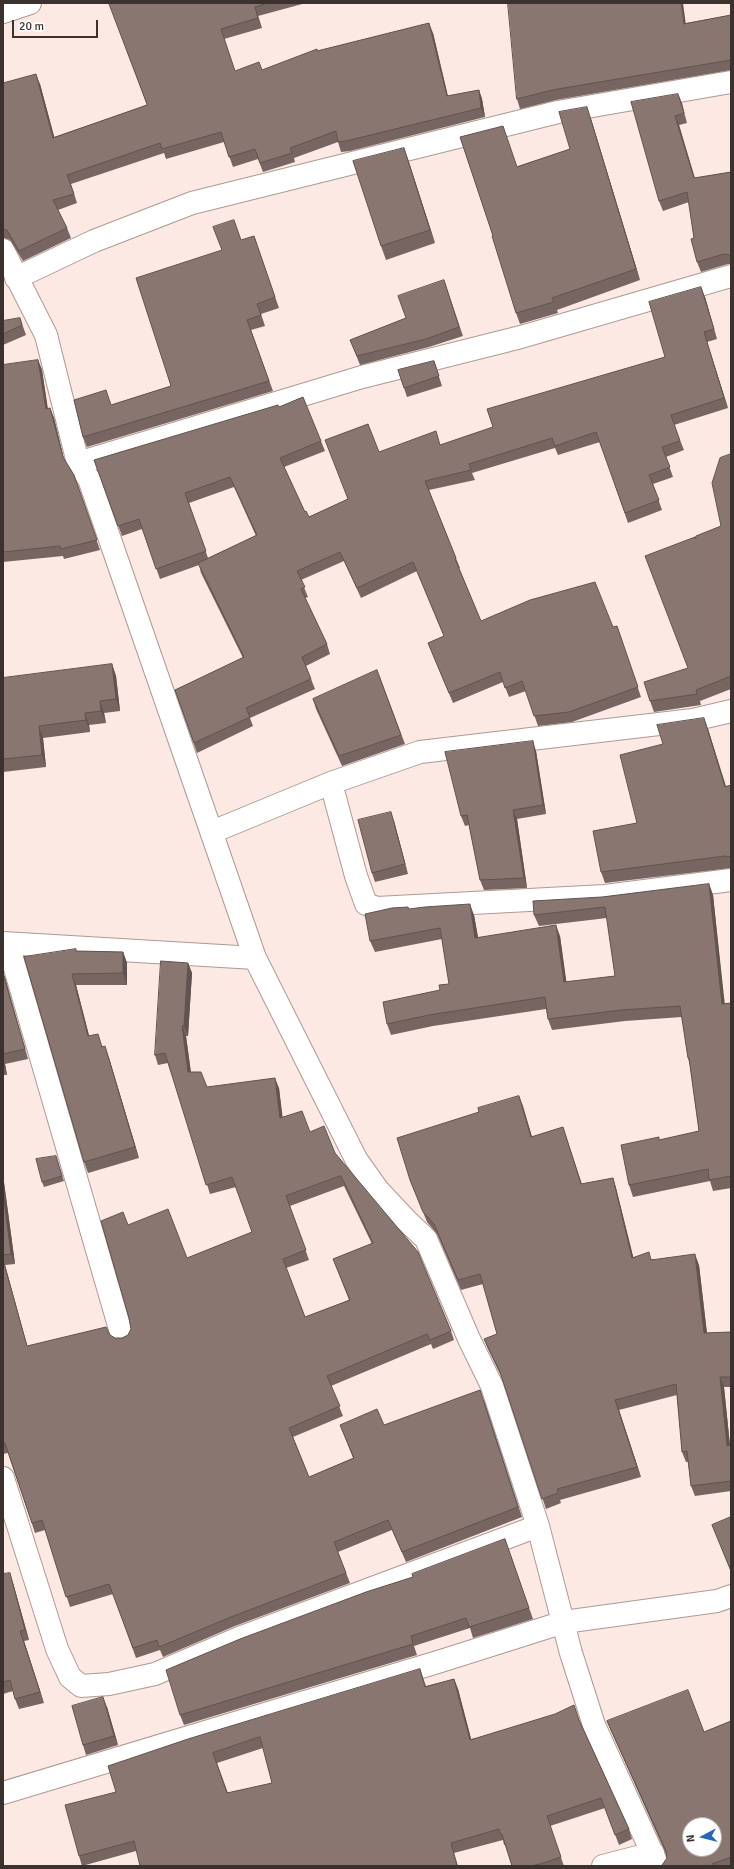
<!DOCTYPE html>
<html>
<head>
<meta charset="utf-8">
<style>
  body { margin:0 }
  #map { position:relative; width:734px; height:1869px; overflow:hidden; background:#fce9e4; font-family:Signika,sans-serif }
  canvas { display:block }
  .frame { position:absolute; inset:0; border:4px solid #3b322f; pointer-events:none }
  .north { position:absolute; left:682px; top:1817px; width:40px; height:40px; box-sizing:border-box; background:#fff; border:1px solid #b1adac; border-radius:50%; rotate:263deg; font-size:11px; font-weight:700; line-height:16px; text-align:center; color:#3b322f }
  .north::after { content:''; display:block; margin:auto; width:14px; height:18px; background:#2467b8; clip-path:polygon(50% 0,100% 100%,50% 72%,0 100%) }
  .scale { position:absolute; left:12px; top:20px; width:86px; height:18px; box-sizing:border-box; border:2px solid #3b322f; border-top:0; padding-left:5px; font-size:12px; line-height:14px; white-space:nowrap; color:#3b322f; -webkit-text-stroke:3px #fff; paint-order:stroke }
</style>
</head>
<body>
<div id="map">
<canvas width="734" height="1869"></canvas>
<div class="frame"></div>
<div class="north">N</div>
<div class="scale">20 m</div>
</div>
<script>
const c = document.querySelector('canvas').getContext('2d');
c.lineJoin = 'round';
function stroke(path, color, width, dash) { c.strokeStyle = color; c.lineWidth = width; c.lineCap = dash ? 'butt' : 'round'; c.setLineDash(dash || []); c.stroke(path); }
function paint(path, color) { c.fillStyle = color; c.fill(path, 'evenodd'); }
const minor = new Path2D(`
  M 3,12 L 30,3
  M 3,250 L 46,335 L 78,463 L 89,479 L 255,958
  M 16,278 L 94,241 L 192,203 L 558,112 L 731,82
  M 78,463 L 362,377 L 521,337 L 731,276
  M 331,783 L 356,876 L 366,904 L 377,908 L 605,896 L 731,880
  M 212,832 L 331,783 L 420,752 L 693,720 L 731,711
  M 3,943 L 255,958 L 356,1159 L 378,1190 L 407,1221 L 426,1239 L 469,1339 L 492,1386 L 538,1526 L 571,1653 L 594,1725 L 658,1866
  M 8,944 L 122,1336
  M 3,1478 L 57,1649 L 70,1677 L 81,1686 L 109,1684 L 155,1674 L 239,1638 L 538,1526
  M 3,1793 L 441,1661 L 564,1622 L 717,1601 L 731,1596
  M 603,1866 L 653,1853`);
stroke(minor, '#af9993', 24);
stroke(minor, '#fff', 22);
paint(new Path2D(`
  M 109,3 L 306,3 L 258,16 L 262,28 L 224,39 L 235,71 L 262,70 L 317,51 L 433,33 L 448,96 L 479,90 L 482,99 L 485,117 L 350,151 L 341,152 L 338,142 L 294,158 L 295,162 L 263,172 L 258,159 L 233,167 L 224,142 L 166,159 L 164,153 L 71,184 L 77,203 L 58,210 L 67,228 L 71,238 L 23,261 L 10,240 L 4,238 L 3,238 L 3,83 L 40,84 L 54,137 L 147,105 Z
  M 731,15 L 731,70 L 556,100 L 520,109 L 517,99 L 686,23 Z
  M 678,94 L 687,123 L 679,125 L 695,178 L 731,172 L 731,264 L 728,264 L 701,272 L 697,262 L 689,202 L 663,211 L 659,201 Z
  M 591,119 L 640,280 L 557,310 L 558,313 L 520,324 L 516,313 L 493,236 L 518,166 L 570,149 Z
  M 404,148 L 435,243 L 386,260 L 381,246 Z
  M 254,236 L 279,308 L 261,314 L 265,326 L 251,330 L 273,391 L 87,447 L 83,437 L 111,405 L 171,386 L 222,250 L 241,240 Z
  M 444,280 L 463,336 L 429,347 L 360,365 L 350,340 L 406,318 Z
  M 705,297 L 717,339 L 707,342 L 728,408 L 674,425 L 684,450 L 666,457 L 673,477 L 653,484 L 662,510 L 628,523 L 600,442 L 558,455 L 555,448 L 472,473 L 475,480 L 429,490 L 456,558 L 460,568 L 459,568 L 481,621 L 613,627 L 617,626 L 641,697 L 572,722 L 538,726 L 526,691 L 509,697 L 503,682 L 453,703 L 428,643 L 444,636 L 417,571 L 361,598 L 344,561 L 301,580 L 308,597 L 305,598 L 327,644 L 330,654 L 306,666 L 315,689 L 250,718 L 253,726 L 197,753 L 175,690 L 243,658 L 201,573 L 199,565 L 160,579 L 142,529 L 122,536 L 94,460 L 279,407 L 321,441 L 325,451 L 284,467 L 305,512 L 309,517 L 348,499 L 379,452 L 440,445 L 493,427 L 665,357 ZM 234,487 L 256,536 L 208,558 L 189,503 Z
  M 20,318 L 26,335 L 3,345 L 3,321 Z
  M 38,360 L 42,370 L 48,409 L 50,408 L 54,418 L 64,460 L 74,475 L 100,550 L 64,559 L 63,556 L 3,562 L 3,365 Z
  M 434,361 L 442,386 L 407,397 L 398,370 Z
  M 731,454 L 731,689 L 700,701 L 701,705 L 654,712 L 650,701 L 688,668 L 695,539 L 721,526 Z
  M 112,664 L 116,676 L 120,711 L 104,713 L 106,723 L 89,725 L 90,732 L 43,738 L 46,767 L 3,772 L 3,678 Z
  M 377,670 L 405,744 L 342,766 L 316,709 L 313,699 Z
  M 708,729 L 726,786 L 731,785 L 731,868 L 605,883 L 601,872 L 637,823 L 663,744 Z
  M 536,751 L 546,814 L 517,819 L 527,888 L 484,890 L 480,880 L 469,825 L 465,826 L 461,816 Z
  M 394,821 L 408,874 L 375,882 L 372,873 Z
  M 709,884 L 713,895 L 724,1003 L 731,1003 L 731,1188 L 713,1191 L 710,1181 L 633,1197 L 629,1185 L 660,1140 L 699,1131 L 690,1066 L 688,1058 L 682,1017 L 625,1021 L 552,1030 L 548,1019 L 546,1009 L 433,1026 L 391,1035 L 387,1024 L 449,984 L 442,939 L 375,952 L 370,941 L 409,909 L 474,915 L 478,937 L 560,936 L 566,982 L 615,976 L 607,918 L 539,926 L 534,915 L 602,897 Z
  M 77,951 L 123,952 L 127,963 L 127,985 L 76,985 L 89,1036 L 103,1047 L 109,1058 L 139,1158 L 88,1173 L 84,1162 L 24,957 Z
  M 188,963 L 192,973 L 188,1036 L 186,1036 L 191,1072 L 207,1087 L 279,1088 L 282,1118 L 310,1132 L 335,1153 L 451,1331 L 454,1340 L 433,1349 L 431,1344 L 331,1386 L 343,1416 L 293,1437 L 309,1477 L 353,1458 L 340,1425 L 384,1425 L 484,1400 L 522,1517 L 406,1562 L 392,1530 L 338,1552 L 350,1583 L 235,1626 L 163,1657 L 160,1650 L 136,1658 L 113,1594 L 70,1607 L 45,1530 L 35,1533 L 8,1453 L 3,1454 L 3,1175 L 15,1264 L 5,1265 L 27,1346 L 110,1335 L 115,1338 L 122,1338 L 128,1335 L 131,1329 L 128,1225 L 187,1258 L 252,1232 L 236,1187 L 210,1194 L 168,1063 L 158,1065 L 155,1055 ZM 344,1186 L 372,1244 L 333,1259 L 349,1300 L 305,1317 L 286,1268 L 309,1260 L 290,1206 Z
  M 3,973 L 28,1059 L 5,1064 L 7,1075 L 3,1075 Z
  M 519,1096 L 532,1137 L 563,1127 L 582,1184 L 613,1178 L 616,1188 L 633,1257 L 699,1265 L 707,1333 L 731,1332 L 731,1387 L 724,1387 L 730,1445 L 731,1445 L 731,1491 L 695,1496 L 691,1486 L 688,1462 L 686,1462 L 682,1452 L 677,1395 L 619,1410 L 641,1477 L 560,1500 L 561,1503 L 546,1509 L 503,1380 L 488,1349 L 484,1339 L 497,1334 L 483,1284 L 461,1290 L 437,1234 L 427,1222 L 410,1180 L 479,1112 Z
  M 56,1156 L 64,1181 L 44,1187 L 42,1182 Z
  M 731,1517 L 731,1572 L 712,1525 Z
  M 505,1539 L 533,1619 L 473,1638 L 470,1628 L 414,1646 L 417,1655 L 184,1725 L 180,1715 L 413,1577 Z
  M 3,1574 L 13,1583 L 29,1640 L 24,1641 L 44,1703 L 19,1709 L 15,1699 L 13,1691 L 3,1694 Z
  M 420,1669 L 426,1686 L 454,1679 L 458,1689 L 471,1739 L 580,1723 L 629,1829 L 632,1839 L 619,1845 L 605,1808 L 550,1826 L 564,1866 L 512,1866 L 505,1845 L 504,1845 L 503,1840 L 454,1853 L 136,1851 L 82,1866 L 79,1856 L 116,1792 ZM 263,1748 L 272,1783 L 228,1793 L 217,1763 Z
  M 107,1707 L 118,1745 L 86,1755 L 83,1745 Z
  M 607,1721 L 704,1732 L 731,1721 L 731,1866 L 663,1866 L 667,1858 L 666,1854 L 611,1731 Z`), '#776561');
paint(new Path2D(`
  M 681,3 L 683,3 L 687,33 L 684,24 Z
  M 255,7 L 262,28 L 258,18 Z
  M 429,23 L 433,33 L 450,106 L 447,96 Z
  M 36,74 L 40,84 L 57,147 L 53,138 Z
  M 479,90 L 482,99 L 485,117 L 481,108 Z
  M 678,94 L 682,103 L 687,123 L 684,113 Z
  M 587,107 L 591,119 L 640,280 L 636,269 Z
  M 675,116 L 679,125 L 697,187 L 694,178 Z
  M 404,148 L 409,162 L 435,243 L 430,230 Z
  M 701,287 L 705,297 L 717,339 L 714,329 Z
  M 704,332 L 707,342 L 728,408 L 724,398 Z
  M 38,360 L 42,370 L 49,419 L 46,409 Z
  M 50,408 L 54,418 L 66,467 L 63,457 Z
  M 112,664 L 116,676 L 120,711 L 116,699 Z
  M 100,701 L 104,713 L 106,723 L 101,711 Z
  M 85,713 L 89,725 L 90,732 L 86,720 Z
  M 704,718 L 708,729 L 729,798 L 725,787 Z
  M 39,726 L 43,738 L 46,767 L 42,755 Z
  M 533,741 L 536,751 L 546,814 L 543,805 Z
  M 513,810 L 517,819 L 527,888 L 524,878 Z
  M 391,812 L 394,821 L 408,874 L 405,864 Z
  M 709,884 L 713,895 L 726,1015 L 722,1004 Z
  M 470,904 L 474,915 L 480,949 L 475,938 Z
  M 556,925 L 560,936 L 568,993 L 564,982 Z
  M 123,952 L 127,963 L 127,985 L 123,973 Z
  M 188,963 L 192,973 L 188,1036 L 184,1026 Z
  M 3,973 L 5,977 L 28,1059 L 25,1049 Z
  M 72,974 L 76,985 L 92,1047 L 88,1036 Z
  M 182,1026 L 186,1036 L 192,1082 L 188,1072 Z
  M 105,1046 L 109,1058 L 139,1158 L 135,1147 Z
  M 3,1058 L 5,1064 L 7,1075 L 3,1065 Z
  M 275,1078 L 279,1088 L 284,1128 L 280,1118 Z
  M 519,1096 L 523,1106 L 535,1147 L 531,1137 Z
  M 3,1175 L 15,1264 L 11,1254 L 3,1192 Z
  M 613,1178 L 616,1188 L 636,1268 L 632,1258 Z
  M 695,1254 L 699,1265 L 708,1343 L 704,1333 Z
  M 3,1259 L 5,1265 L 30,1356 L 27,1346 Z
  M 720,1377 L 724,1387 L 731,1456 L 727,1446 Z
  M 615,1400 L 619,1410 L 641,1477 L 637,1467 Z
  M 10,1573 L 13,1583 L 29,1640 L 25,1630 Z
  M 20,1631 L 24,1641 L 44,1703 L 40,1692 Z
  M 454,1679 L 458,1689 L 474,1750 L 470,1740 Z
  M 103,1697 L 107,1707 L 118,1745 L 114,1736 Z
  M 451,1843 L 454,1853 L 458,1866 L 457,1866 Z`), '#61534f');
const building = new Path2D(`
  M 109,3 L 268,3 L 255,7 L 258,18 L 221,29 L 235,71 L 259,62 L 262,70 L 317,49 L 317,51 L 429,23 L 447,96 L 479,90 L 481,108 L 346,141 L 338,142 L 336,131 L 290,148 L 292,153 L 260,163 L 255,149 L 229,157 L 221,132 L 162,149 L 160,143 L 67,175 L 74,194 L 53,200 L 67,228 L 19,251 L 7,230 L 3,229 L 3,83 L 36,74 L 53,138 L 147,105 Z
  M 508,3 L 681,3 L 684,24 L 731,15 L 731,60 L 552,90 L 517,99 Z
  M 678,94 L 684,113 L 675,116 L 694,178 L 731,172 L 731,255 L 724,254 L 697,262 L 691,239 L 694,238 L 687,192 L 659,201 L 631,102 Z
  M 587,107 L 636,269 L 552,298 L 554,302 L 516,313 L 492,236 L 493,236 L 460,137 L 503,126 L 517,167 L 570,149 L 559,112 Z
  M 404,148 L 430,230 L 381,246 L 353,161 Z
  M 234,220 L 241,240 L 254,236 L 275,297 L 257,304 L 261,315 L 247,320 L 269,381 L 83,437 L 74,400 L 106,390 L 111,405 L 171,386 L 136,278 L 222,250 L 213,227 Z
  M 444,280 L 459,327 L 426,339 L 357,356 L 350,340 L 406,318 L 398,296 Z
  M 701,287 L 714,329 L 704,332 L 724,398 L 671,415 L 680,441 L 662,447 L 670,467 L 649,475 L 659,500 L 625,513 L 596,432 L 555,446 L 552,438 L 469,464 L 471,470 L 425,481 L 456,558 L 455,559 L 481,621 L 530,600 L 595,582 L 613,627 L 617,626 L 638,687 L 569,712 L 534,716 L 522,681 L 505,688 L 500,672 L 449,693 L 428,643 L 444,636 L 413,562 L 357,588 L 340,552 L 297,571 L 305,587 L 301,589 L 327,644 L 302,657 L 311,679 L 246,708 L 250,717 L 194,743 L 175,690 L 244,657 L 198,563 L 257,535 L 230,477 L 185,493 L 206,551 L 156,569 L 139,519 L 118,526 L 94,460 L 278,405 L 279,407 L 303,397 L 321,441 L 280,458 L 305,512 L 306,511 L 309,517 L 348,499 L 325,440 L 368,424 L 379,452 L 436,431 L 440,445 L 493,427 L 487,409 L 665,357 L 649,302 Z
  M 20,318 L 22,325 L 3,334 L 3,321 Z
  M 38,360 L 46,409 L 50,408 L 63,457 L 74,475 L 97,540 L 61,549 L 60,546 L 3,552 L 3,365 Z
  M 434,361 L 439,376 L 404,388 L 398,370 Z
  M 731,454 L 731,676 L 696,690 L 697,694 L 650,701 L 644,682 L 688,668 L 645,556 L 695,537 L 695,539 L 696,536 L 721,526 L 712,483 L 720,458 Z
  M 112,664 L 116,699 L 100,701 L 101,711 L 85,713 L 86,720 L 39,726 L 42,755 L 3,759 L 3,678 Z
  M 377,670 L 401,735 L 339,756 L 313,699 Z
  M 704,718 L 725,787 L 731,785 L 731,857 L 725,856 L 601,872 L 593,831 L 637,823 L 620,755 L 663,744 L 657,725 Z
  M 533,741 L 543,805 L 513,810 L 524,878 L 480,880 L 467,815 L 461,816 L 445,752 Z
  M 391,812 L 405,864 L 372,873 L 358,820 Z
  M 709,884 L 722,1004 L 731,1003 L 731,1176 L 709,1180 L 708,1169 L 629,1185 L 621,1145 L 659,1137 L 659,1140 L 699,1131 L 689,1058 L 688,1058 L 680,1006 L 621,1010 L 548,1019 L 545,997 L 429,1015 L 387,1024 L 383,1002 L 440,990 L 439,985 L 449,984 L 440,928 L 370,941 L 365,914 L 392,908 L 408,907 L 409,909 L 425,907 L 470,904 L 475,938 L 556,925 L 564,982 L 615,976 L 605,907 L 534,915 L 533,901 L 602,897 Z
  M 76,949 L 76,951 L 123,952 L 123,973 L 72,974 L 88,1036 L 98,1034 L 102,1047 L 105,1046 L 135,1147 L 84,1162 L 24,957 Z
  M 161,961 L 188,963 L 184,1026 L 182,1026 L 188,1072 L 201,1072 L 207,1087 L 275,1078 L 280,1118 L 302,1111 L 310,1132 L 324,1126 L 335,1153 L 418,1252 L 451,1331 L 430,1340 L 427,1334 L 327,1376 L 340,1406 L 289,1428 L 309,1477 L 354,1458 L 340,1425 L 377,1409 L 384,1425 L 480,1390 L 518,1507 L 402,1552 L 388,1520 L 334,1542 L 346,1573 L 231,1617 L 159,1647 L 157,1640 L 133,1648 L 109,1584 L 66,1597 L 42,1520 L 32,1523 L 5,1443 L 3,1443 L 3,1260 L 27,1346 L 106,1327 L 110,1335 L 115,1338 L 122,1338 L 128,1335 L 131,1329 L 129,1318 L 101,1221 L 123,1212 L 128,1225 L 168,1209 L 187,1258 L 252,1232 L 232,1177 L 206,1185 L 165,1053 L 155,1055 ZM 341,1176 L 373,1243 L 333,1259 L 350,1300 L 305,1317 L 283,1259 L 306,1250 L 286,1196 Z
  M 3,974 L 25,1049 L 3,1054 Z
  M 519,1096 L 531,1137 L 563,1127 L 581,1184 L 613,1178 L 632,1258 L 649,1252 L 651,1260 L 695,1254 L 704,1333 L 731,1332 L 731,1377 L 720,1377 L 727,1446 L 731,1445 L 731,1481 L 691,1486 L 687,1451 L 682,1452 L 676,1384 L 615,1400 L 637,1467 L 557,1489 L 558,1493 L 542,1499 L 500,1372 L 484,1339 L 497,1334 L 480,1274 L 458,1280 L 434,1224 L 423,1212 L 410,1180 L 397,1138 L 479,1112 L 478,1108 Z
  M 56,1156 L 62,1176 L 42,1182 L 36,1159 Z
  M 3,1192 L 11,1254 L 3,1255 Z
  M 731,1517 L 731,1571 L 712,1525 Z
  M 505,1539 L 529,1608 L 469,1627 L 466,1618 L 411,1636 L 413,1644 L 180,1715 L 166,1670 L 240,1639 L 366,1592 L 413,1577 L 412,1574 Z
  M 10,1573 L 25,1630 L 20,1631 L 40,1692 L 15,1699 L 10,1680 L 3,1682 L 3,1574 Z
  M 420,1669 L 425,1687 L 454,1679 L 470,1740 L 555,1714 L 574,1705 L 579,1720 L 629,1829 L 615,1835 L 601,1798 L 547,1816 L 561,1857 L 540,1864 L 531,1866 L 512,1866 L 502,1834 L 501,1835 L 499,1829 L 451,1843 L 457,1866 L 140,1866 L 134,1841 L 79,1856 L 65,1805 L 116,1792 L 108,1766 L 188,1739 ZM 260,1737 L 272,1783 L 227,1793 L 213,1753 Z
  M 688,1690 L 704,1732 L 731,1721 L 731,1857 L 712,1864 L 713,1866 L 663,1866 L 662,1865 L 667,1858 L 666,1851 L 607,1721 ZM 690,1825 L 714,1825 L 714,1849 L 690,1849 Z
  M 103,1697 L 114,1736 L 83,1745 L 72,1706 Z`);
paint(building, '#8a7671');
stroke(building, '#61534f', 1);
</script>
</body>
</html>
